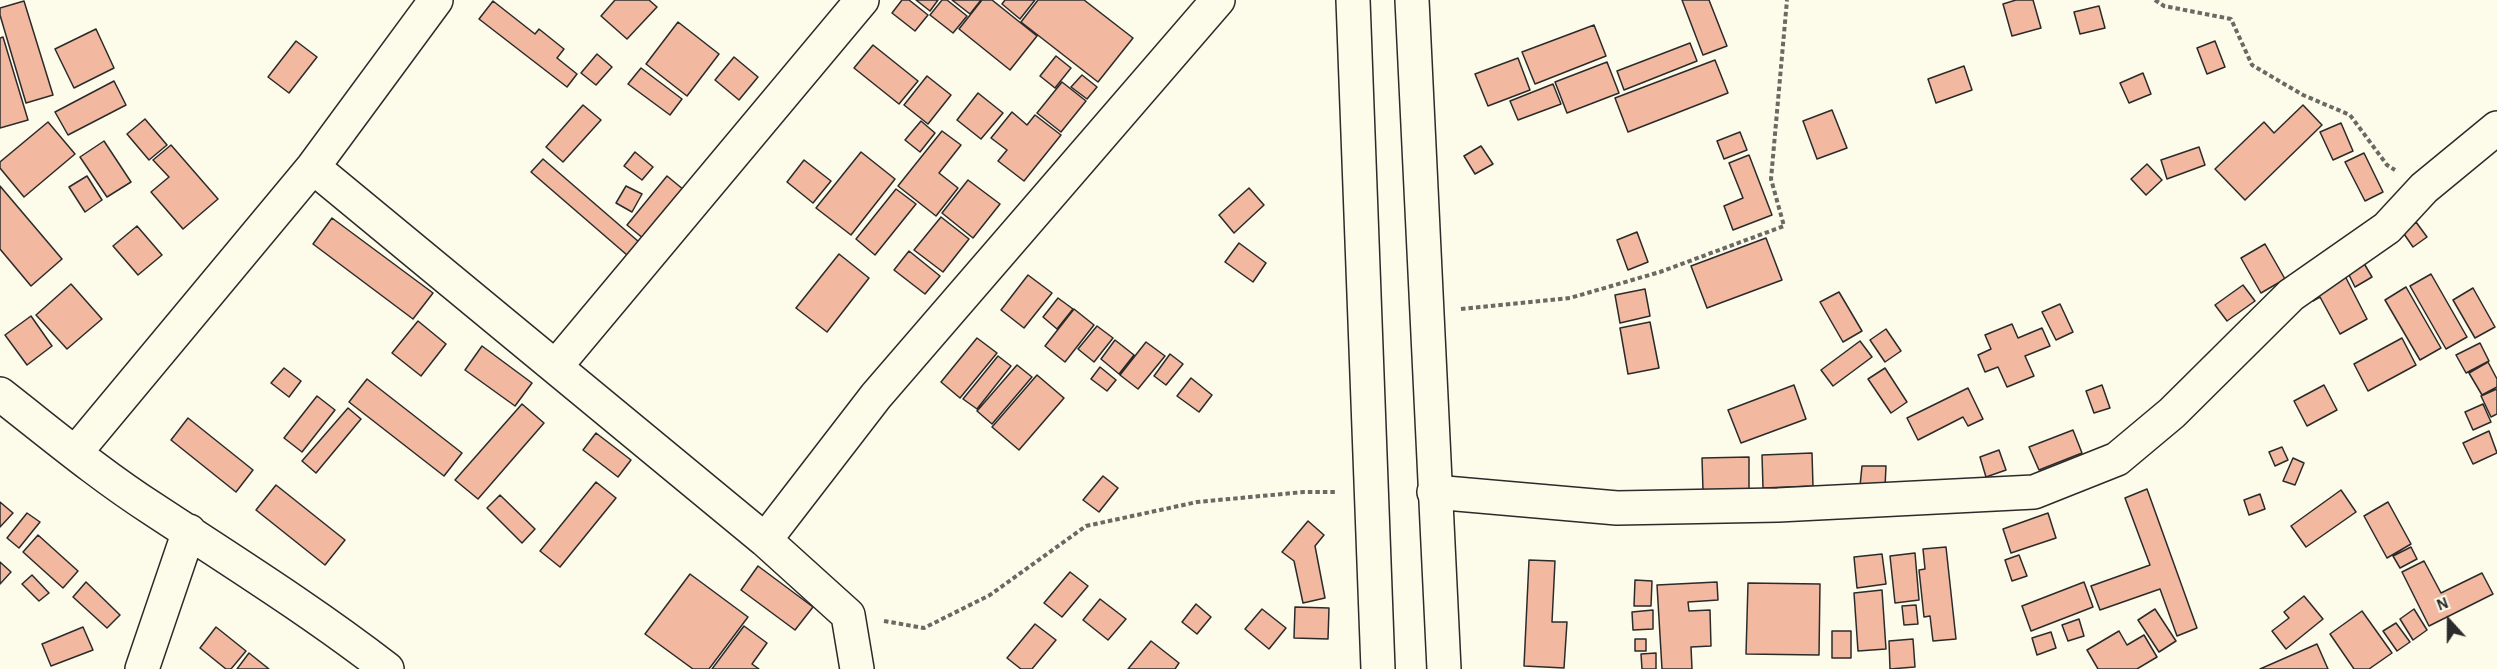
<!DOCTYPE html>
<html>
<head>
<meta charset="utf-8">
<style>
  body { margin:0 }
  #map { position:relative; width:2497px; height:669px; overflow:hidden; background:#fdfbea; font-family:"Alegreya Sans",sans-serif }
  canvas { display:block }
  .north { position:absolute; left:2419px; top:591px; width:60px; height:60px; -webkit-text-stroke:4px #fdfbea; paint-order:stroke; rotate:339deg; font-size:16px; font-weight:700; line-height:24px; text-align:center; color:#2b2b2b }
  .north::after { content:''; display:block; margin:auto; width:21px; height:27px; background:#2b2b2b; clip-path:polygon(50% 0,100% 100%,50% 72%,0 100%) }
</style>
</head>
<body>
<div id="map">
<canvas width="2497" height="669"></canvas>
<div class="north">N</div>
</div>
<script>
const c = document.querySelector('canvas').getContext('2d');
c.lineJoin = 'round';
function paint(path, color) { c.fillStyle = color; c.fill(path, 'evenodd'); }
function stroke(path, color, width, dash) { c.strokeStyle = color; c.lineWidth = width; c.lineCap = dash ? 'butt' : 'round'; c.setLineDash(dash || []); c.stroke(path); }
const building = new Path2D(`
  M 615,0 L 649,0 L 657,7 L 627,39 L 601,16 Z
  M 902,0 L 909,0 L 928,15 L 915,31 L 892,13 Z
  M 916,0 L 938,0 L 930,11 Z
  M 942,0 L 947,0 L 967,16 L 953,33 L 930,15 Z
  M 952,0 L 981,0 L 970,14 Z
  M 982,0 L 992,0 L 1037,36 L 1010,70 L 959,29 Z
  M 1005,0 L 1035,0 L 1020,19 L 1002,4 Z
  M 1038,0 L 1084,0 L 1133,38 L 1098,82 L 1021,22 Z
  M 1682,0 L 1709,0 L 1727,46 L 1703,55 Z
  M 2016,0 L 2033,0 L 2041,28 L 2012,36 L 2003,4 Z
  M 24,1 L 53,95 L 26,103 L 0,15 L 0,8 Z
  M 493,1 L 535,34 L 539,29 L 564,49 L 557,58 L 577,74 L 567,87 L 479,19 Z
  M 2099,6 L 2105,28 L 2080,34 L 2074,12 Z
  M 678,22 L 719,54 L 687,96 L 646,64 Z
  M 1594,25 L 1606,56 L 1535,84 L 1522,52 Z
  M 96,29 L 114,68 L 74,88 L 55,49 Z
  M 3,37 L 28,120 L 0,128 L 0,38 Z
  M 296,41 L 317,57 L 289,93 L 268,77 Z
  M 2215,41 L 2225,67 L 2207,74 L 2197,48 Z
  M 1690,43 L 1697,61 L 1624,90 L 1617,71 Z
  M 873,45 L 918,81 L 899,104 L 854,68 Z
  M 597,54 L 612,67 L 596,85 L 581,73 Z
  M 1056,56 L 1071,68 L 1055,88 L 1040,76 Z
  M 734,57 L 758,77 L 739,100 L 715,80 Z
  M 1518,58 L 1530,90 L 1488,106 L 1475,74 Z
  M 1715,60 L 1728,93 L 1628,132 L 1615,98 Z
  M 1607,62 L 1619,93 L 1567,113 L 1555,82 Z
  M 1964,66 L 1972,90 L 1936,103 L 1928,79 Z
  M 641,68 L 682,99 L 670,115 L 628,84 Z
  M 2143,73 L 2151,94 L 2129,103 L 2120,83 Z
  M 1082,75 L 1097,87 L 1087,99 L 1071,87 Z
  M 927,76 L 951,95 L 928,124 L 904,105 Z
  M 114,81 L 126,105 L 68,135 L 55,112 Z
  M 1062,82 L 1086,101 L 1061,132 L 1037,113 Z
  M 1553,84 L 1561,104 L 1518,120 L 1510,101 Z
  M 978,93 L 1003,113 L 981,139 L 957,120 Z
  M 583,105 L 601,120 L 563,162 L 546,147 Z
  M 2303,105 L 2322,125 L 2245,200 L 2215,169 L 2264,122 L 2274,133 Z
  M 1832,110 L 1847,148 L 1817,159 L 1803,121 Z
  M 1012,112 L 1027,125 L 1035,115 L 1061,135 L 1024,181 L 998,161 L 1007,150 L 991,138 Z
  M 145,119 L 167,145 L 149,160 L 127,134 Z
  M 921,121 L 935,133 L 920,152 L 905,140 Z
  M 48,122 L 75,154 L 24,197 L 0,168 L 0,162 Z
  M 2341,123 L 2353,151 L 2333,160 L 2320,132 Z
  M 942,131 L 961,145 L 939,173 L 958,188 L 936,216 L 898,186 Z
  M 1740,132 L 1747,150 L 1724,159 L 1717,141 Z
  M 104,141 L 131,182 L 107,197 L 80,157 Z
  M 171,145 L 218,199 L 183,229 L 151,192 L 169,177 L 153,160 Z
  M 1481,146 L 1493,164 L 1475,174 L 1464,156 Z
  M 2199,147 L 2205,165 L 2167,179 L 2161,160 Z
  M 635,152 L 653,167 L 642,180 L 624,166 Z
  M 861,152 L 895,179 L 851,235 L 816,208 Z
  M 2364,153 L 2383,192 L 2365,201 L 2345,162 Z
  M 1749,155 L 1772,215 L 1733,230 L 1724,206 L 1743,198 L 1729,163 Z
  M 543,159 L 639,242 L 627,255 L 531,172 Z
  M 804,160 L 831,181 L 813,203 L 787,182 Z
  M 2147,164 L 2162,180 L 2146,195 L 2131,179 Z
  M 87,176 L 102,200 L 85,212 L 69,187 Z
  M 667,176 L 684,190 L 644,239 L 627,225 Z
  M 968,180 L 1000,204 L 973,238 L 942,213 Z
  M 0,186 L 62,259 L 31,286 L 0,249 Z
  M 626,186 L 642,194 L 632,212 L 616,203 Z
  M 1249,188 L 1264,205 L 1234,233 L 1219,215 Z
  M 896,189 L 916,204 L 875,255 L 856,239 Z
  M 941,217 L 969,239 L 943,272 L 914,250 Z
  M 332,218 L 433,293 L 413,319 L 313,244 Z
  M 2416,222 L 2427,237 L 2413,247 L 2402,231 Z
  M 137,226 L 162,255 L 138,275 L 113,246 Z
  M 1637,232 L 1648,262 L 1628,270 L 1617,240 Z
  M 1766,238 L 1782,280 L 1707,308 L 1691,266 Z
  M 1239,243 L 1266,263 L 1253,282 L 1225,262 Z
  M 2265,244 L 2285,279 L 2261,293 L 2241,258 Z
  M 909,251 L 940,276 L 925,294 L 894,270 Z
  M 839,254 L 869,278 L 827,332 L 796,308 Z
  M 2362,260 L 2372,277 L 2355,287 L 2346,269 Z
  M 2344,274 L 2367,319 L 2340,334 L 2320,297 L 2313,301 L 2308,292 Z
  M 2431,274 L 2467,337 L 2446,349 L 2410,286 Z
  M 1028,275 L 1052,293 L 1024,328 L 1001,310 Z
  M 71,284 L 102,319 L 67,349 L 36,315 Z
  M 2243,285 L 2255,301 L 2227,321 L 2215,305 Z
  M 2406,287 L 2441,348 L 2420,360 L 2385,300 Z
  M 2473,288 L 2495,327 L 2475,338 L 2453,300 Z
  M 1645,289 L 1650,316 L 1620,323 L 1615,295 Z
  M 1839,292 L 1862,331 L 1843,342 L 1820,302 Z
  M 1058,298 L 1073,309 L 1057,329 L 1043,317 Z
  M 2060,304 L 2073,332 L 2056,340 L 2042,312 Z
  M 1074,309 L 1094,325 L 1065,362 L 1045,346 Z
  M 31,316 L 52,346 L 27,365 L 5,335 Z
  M 418,321 L 446,344 L 421,376 L 392,353 Z
  M 1650,322 L 1659,368 L 1628,374 L 1620,328 Z
  M 2012,324 L 2018,338 L 2042,328 L 2050,346 L 2025,356 L 2034,376 L 2007,387 L 1998,367 L 1985,372 L 1978,355 L 1991,349 L 1985,335 Z
  M 1097,326 L 1113,338 L 1094,362 L 1078,349 Z
  M 1886,329 L 1901,351 L 1885,362 L 1870,340 Z
  M 977,338 L 997,353 L 960,398 L 941,382 Z
  M 2402,338 L 2416,365 L 2368,391 L 2354,364 Z
  M 1115,340 L 1134,355 L 1119,374 L 1101,359 Z
  M 1860,341 L 1872,357 L 1833,386 L 1821,370 Z
  M 1146,342 L 1165,356 L 1138,389 L 1120,375 Z
  M 2480,343 L 2489,361 L 2466,373 L 2456,355 Z
  M 482,346 L 532,383 L 515,406 L 465,370 Z
  M 1170,354 L 1183,364 L 1166,385 L 1154,376 Z
  M 998,356 L 1011,366 L 977,409 L 963,399 Z
  M 2488,362 L 2497,379 L 2497,387 L 2482,395 L 2469,373 Z
  M 1017,365 L 1032,377 L 992,424 L 977,411 Z
  M 1100,367 L 1116,380 L 1107,391 L 1091,379 Z
  M 284,368 L 301,381 L 289,397 L 271,383 Z
  M 1885,368 L 1907,402 L 1891,413 L 1868,379 Z
  M 1037,375 L 1064,398 L 1019,450 L 992,427 Z
  M 1191,378 L 1212,395 L 1199,412 L 1177,396 Z
  M 367,379 L 462,453 L 444,476 L 349,402 Z
  M 1794,385 L 1806,419 L 1741,443 L 1728,410 Z
  M 2102,385 L 2110,408 L 2094,413 L 2086,391 Z
  M 2324,385 L 2337,410 L 2307,426 L 2294,401 Z
  M 1968,388 L 1983,419 L 1968,426 L 1963,417 L 1918,440 L 1907,418 Z
  M 2497,389 L 2497,414 L 2491,417 L 2481,396 Z
  M 317,396 L 335,410 L 302,452 L 284,438 Z
  M 522,404 L 544,423 L 478,499 L 455,480 Z
  M 2483,404 L 2491,422 L 2473,430 L 2465,412 Z
  M 348,408 L 361,419 L 316,473 L 302,461 Z
  M 188,418 L 253,470 L 236,492 L 171,440 Z
  M 2073,430 L 2082,453 L 2039,470 L 2029,447 Z
  M 2489,431 L 2497,453 L 2473,464 L 2463,443 Z
  M 596,433 L 631,460 L 618,477 L 583,450 Z
  M 2282,447 L 2288,460 L 2275,466 L 2269,452 Z
  M 1999,450 L 2006,470 L 1986,477 L 1980,457 Z
  M 1812,453 L 1813,486 L 1763,488 L 1762,455 Z
  M 1749,457 L 1749,490 L 1703,491 L 1702,458 Z
  M 2293,458 L 2304,463 L 2295,485 L 2283,481 Z
  M 1862,466 L 1886,466 L 1885,487 L 1860,486 Z
  M 1103,476 L 1118,488 L 1099,512 L 1083,500 Z
  M 596,482 L 616,498 L 560,567 L 540,551 Z
  M 276,485 L 345,540 L 325,565 L 256,510 Z
  M 2147,489 L 2197,628 L 2177,636 L 2160,589 L 2100,610 L 2091,586 L 2150,565 L 2125,498 Z
  M 2341,490 L 2356,512 L 2306,547 L 2291,526 Z
  M 2260,494 L 2265,509 L 2249,515 L 2244,500 Z
  M 500,495 L 535,529 L 522,543 L 487,508 Z
  M 0,502 L 13,513 L 0,527 Z
  M 2388,502 L 2411,544 L 2387,558 L 2364,516 Z
  M 27,513 L 40,522 L 19,548 L 7,538 Z
  M 2048,513 L 2056,538 L 2011,553 L 2003,529 Z
  M 1308,521 L 1324,535 L 1315,546 L 1325,598 L 1303,603 L 1294,561 L 1282,552 Z
  M 38,535 L 78,571 L 63,588 L 23,552 Z
  M 1946,547 L 1956,639 L 1933,641 L 1930,616 L 1924,617 L 1919,570 L 1925,569 L 1923,549 Z
  M 2411,547 L 2417,559 L 2400,568 L 2393,556 Z
  M 1915,553 L 1919,600 L 1895,603 L 1890,556 Z
  M 1882,554 L 1886,584 L 1857,588 L 1854,557 Z
  M 2019,555 L 2027,576 L 2012,581 L 2005,560 Z
  M 1529,560 L 1555,561 L 1552,622 L 1567,622 L 1564,668 L 1524,666 Z
  M 2424,561 L 2441,593 L 2482,573 L 2493,594 L 2429,626 L 2402,572 Z
  M 0,562 L 11,572 L 0,584 Z
  M 758,566 L 813,607 L 795,630 L 741,590 Z
  M 1070,572 L 1088,586 L 1062,617 L 1044,603 Z
  M 690,574 L 748,617 L 709,669 L 693,669 L 645,634 Z
  M 32,575 L 49,593 L 39,601 L 22,584 Z
  M 1635,580 L 1652,581 L 1651,606 L 1634,606 Z
  M 86,582 L 120,615 L 107,628 L 73,597 Z
  M 1717,582 L 1718,600 L 1688,602 L 1689,611 L 1710,610 L 1711,646 L 1691,647 L 1692,669 L 1662,669 L 1657,585 Z
  M 2084,582 L 2093,607 L 2031,631 L 2022,606 Z
  M 1748,583 L 1820,584 L 1819,655 L 1746,654 Z
  M 1882,590 L 1886,649 L 1858,651 L 1854,593 Z
  M 2304,596 L 2323,619 L 2286,649 L 2272,631 L 2289,618 L 2284,612 Z
  M 1100,599 L 1126,619 L 1108,640 L 1083,620 Z
  M 1196,604 L 1211,617 L 1197,634 L 1182,622 Z
  M 1916,605 L 1918,624 L 1904,625 L 1902,606 Z
  M 1295,607 L 1329,608 L 1328,639 L 1294,638 Z
  M 1262,609 L 1286,628 L 1269,649 L 1245,629 Z
  M 2155,609 L 2176,641 L 2159,652 L 2138,620 Z
  M 2414,609 L 2427,630 L 2413,640 L 2400,619 Z
  M 1653,610 L 1653,629 L 1633,630 L 1632,612 Z
  M 2362,611 L 2392,653 L 2369,669 L 2354,669 L 2330,634 Z
  M 2079,619 L 2084,636 L 2068,641 L 2062,625 Z
  M 2396,623 L 2410,642 L 2397,651 L 2383,631 Z
  M 1035,624 L 1056,640 L 1032,669 L 1021,669 L 1007,658 Z
  M 744,626 L 767,643 L 752,664 L 759,669 L 712,669 Z
  M 83,627 L 93,650 L 51,666 L 42,644 Z
  M 216,627 L 246,651 L 231,669 L 226,669 L 200,648 Z
  M 1832,631 L 1851,631 L 1851,658 L 1832,658 Z
  M 2119,631 L 2127,645 L 2144,635 L 2157,657 L 2137,669 L 2098,669 L 2087,650 Z
  M 2051,632 L 2056,648 L 2037,655 L 2032,638 Z
  M 1635,639 L 1646,639 L 1646,651 L 1635,651 Z
  M 1913,639 L 1915,667 L 1890,669 L 1889,641 Z
  M 1151,641 L 1179,663 L 1175,669 L 1128,669 Z
  M 2317,644 L 2328,669 L 2260,669 Z
  M 249,653 L 269,669 L 237,669 Z
  M 1656,653 L 1656,669 L 1642,669 L 1641,654 Z`);
paint(building, '#f2b8a0');
stroke(building, '#2b2b2b', 1.5);
const minor = new Path2D(`
  M 313,167 L 765,540 L 848,615 L 857,669
  M 556,366 L 862,0
  M 0,394 C 50,433 100,475 153,509 C 232,561 312,611 387,669
  M 75,453 L 313,167 L 436,0
  M 1434,492 L 1617,508 L 1778,505 L 2034,492 L 2117,459 L 2172,413 L 2291,295 L 2387,228 L 2424,188 L 2497,128
  M 765,540 L 876,396 L 1218,0
  M 142,669 L 189,531`);
const major = new Path2D(`
  M 1353,0 L 1378,669
  M 1412,0 L 1444,669`);
stroke(minor, '#2b2b2b', 36);
stroke(major, '#2b2b2b', 36);
stroke(new Path2D(`
  M 2155,0 L 2164,6 L 2231,19 L 2252,65 L 2303,95 L 2350,115 L 2387,165 L 2395,170
  M 1461,309 L 1570,298 L 1660,272 L 1784,226 L 1771,179 L 1787,0
  M 884,621 L 924,628 L 990,595 L 1086,526 L 1197,502 L 1304,492 L 1335,492`), '#6a6964', 4, [4.5, 3]);
stroke(minor, '#fdfbea', 33);
stroke(major, '#fdfbea', 33);
</script>
</body>
</html>
